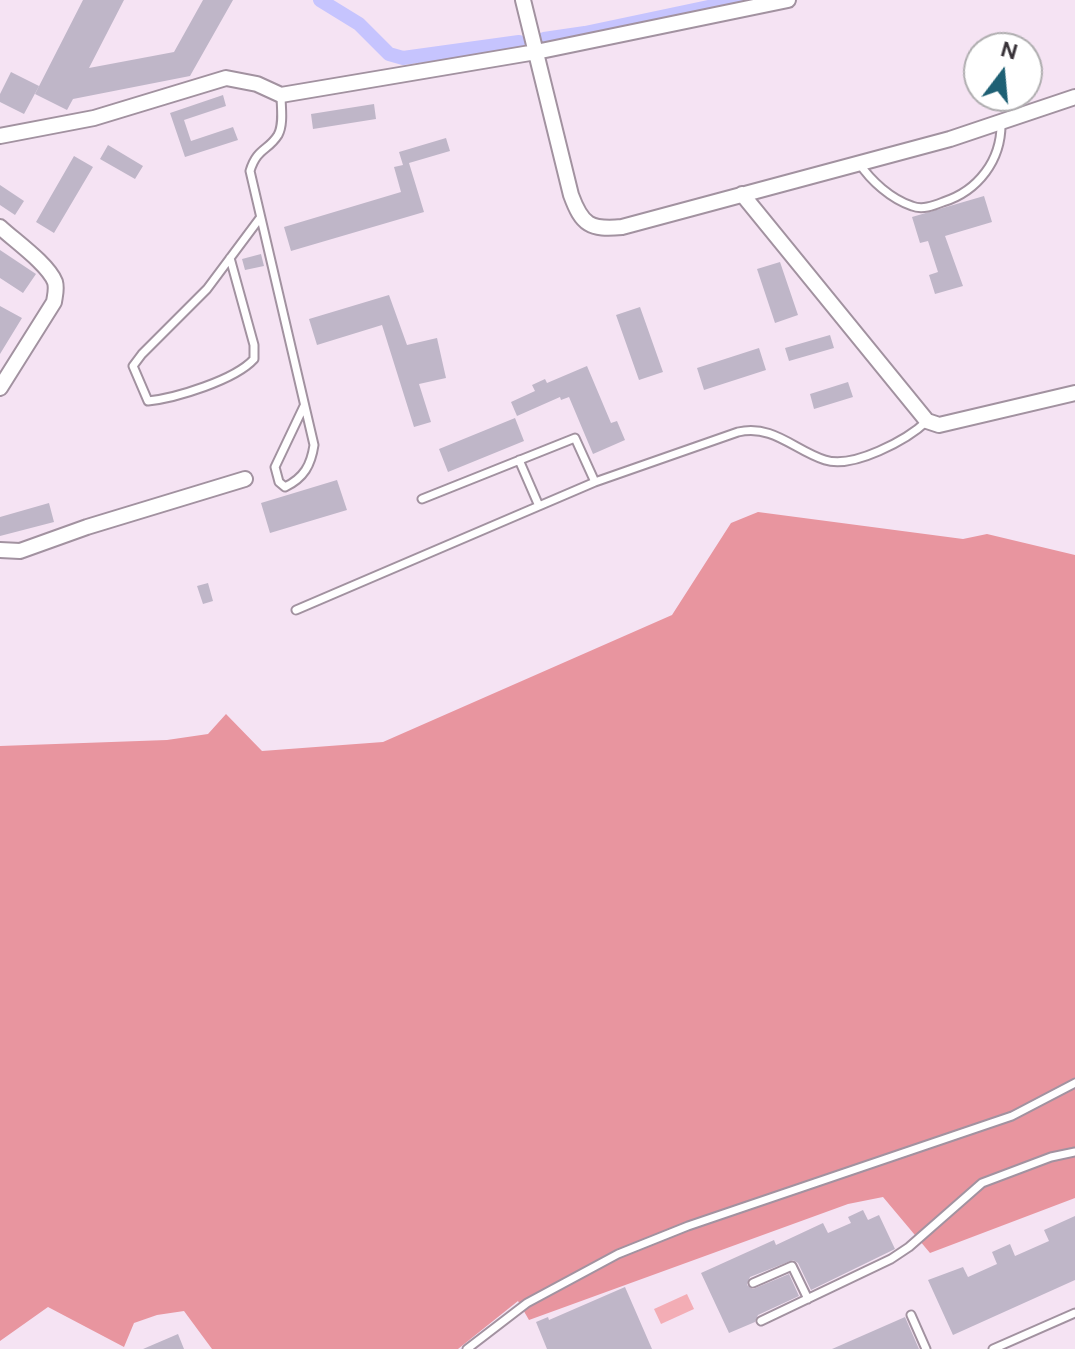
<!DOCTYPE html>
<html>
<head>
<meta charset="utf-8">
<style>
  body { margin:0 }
  #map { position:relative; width:1075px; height:1349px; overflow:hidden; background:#f5e3f3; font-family:"DM Sans",sans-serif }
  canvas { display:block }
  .north { position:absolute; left:963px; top:32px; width:80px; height:80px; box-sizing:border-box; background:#fff; border:2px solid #afadaf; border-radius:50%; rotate:16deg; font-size:22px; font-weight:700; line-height:32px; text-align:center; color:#383238 }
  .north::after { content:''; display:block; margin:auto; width:28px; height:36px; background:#1e6074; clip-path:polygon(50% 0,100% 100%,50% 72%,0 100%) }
</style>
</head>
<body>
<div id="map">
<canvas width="1075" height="1349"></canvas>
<div class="north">N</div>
</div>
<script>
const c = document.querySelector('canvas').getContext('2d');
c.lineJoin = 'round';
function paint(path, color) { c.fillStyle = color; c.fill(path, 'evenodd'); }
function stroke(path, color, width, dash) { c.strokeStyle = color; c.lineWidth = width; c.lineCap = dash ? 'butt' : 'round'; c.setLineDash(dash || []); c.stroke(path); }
paint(new Path2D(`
  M 687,1294 L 694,1309 L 661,1324 L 654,1309 Z`), '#f3adb5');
paint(new Path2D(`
  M 758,512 L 963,539 L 987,534 L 1075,555 L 1075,1198 L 930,1253 L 883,1197 L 848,1204 L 529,1320 L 518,1301 L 458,1349 L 212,1349 L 184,1311 L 157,1315 L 134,1323 L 124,1347 L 48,1307 L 0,1341 L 0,746 L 167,740 L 208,734 L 226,714 L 262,751 L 383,742 L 672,615 L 731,523 Z`), '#e8959f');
stroke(new Path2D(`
  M 320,0 L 359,24 L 389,54 L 403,58 L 519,42
  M 544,39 L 585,33 L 742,0`), '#c6c4fe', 14);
paint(new Path2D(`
  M 83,0 L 124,0 L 89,68 L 174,52 L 203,0 L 233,0 L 190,76 L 73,99 L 67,110 L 35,94 Z
  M 11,72 L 39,86 L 24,114 L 0,102 L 0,94 Z
  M 223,95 L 226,106 L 184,120 L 191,141 L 233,127 L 238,140 L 185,157 L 170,113 Z
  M 374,104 L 376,119 L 313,129 L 311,114 Z
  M 446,138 L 450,151 L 409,163 L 424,212 L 291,251 L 284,227 L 401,192 L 394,167 L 403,165 L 399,152 Z
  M 108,145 L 143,166 L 135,179 L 100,159 Z
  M 74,156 L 93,167 L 54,233 L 36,222 Z
  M 0,185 L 24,201 L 15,215 L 0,205 Z
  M 984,196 L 992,222 L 945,236 L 963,286 L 935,294 L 929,275 L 938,272 L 928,241 L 920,243 L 912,217 Z
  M 0,250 L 36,274 L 23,293 L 0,278 Z
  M 261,254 L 264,266 L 245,270 L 242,259 Z
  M 780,262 L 798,315 L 775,323 L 757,269 Z
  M 389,295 L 407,345 L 437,338 L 446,378 L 419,384 L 431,422 L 414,427 L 382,325 L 317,345 L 309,319 Z
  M 0,306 L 22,318 L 0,354 Z
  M 640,307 L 663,372 L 639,380 L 616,315 Z
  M 830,335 L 834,348 L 789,361 L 785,348 Z
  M 759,348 L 766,370 L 704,390 L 697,368 Z
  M 587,366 L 611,423 L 617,421 L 625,440 L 593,454 L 569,397 L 561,400 L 560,397 L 517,416 L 511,402 L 535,391 L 532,385 L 545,379 L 547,383 Z
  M 848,382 L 853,397 L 814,409 L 810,394 Z
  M 515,418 L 524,441 L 448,472 L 439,449 Z
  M 337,480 L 347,510 L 270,533 L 261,503 Z
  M 49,503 L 54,522 L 0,536 L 0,517 Z
  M 208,583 L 213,601 L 203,604 L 197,586 Z
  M 863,1210 L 868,1220 L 879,1215 L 895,1249 L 811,1290 L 798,1263 L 793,1260 L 750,1277 L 747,1285 L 753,1289 L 789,1274 L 799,1296 L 758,1315 L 755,1322 L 729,1333 L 701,1273 L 774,1240 L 776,1245 L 823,1223 L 828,1233 L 851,1223 L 848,1217 Z
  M 1075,1216 L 1075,1280 L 953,1335 L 928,1280 L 963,1267 L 968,1277 L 997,1264 L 992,1252 L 1010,1244 L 1015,1256 L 1049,1241 L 1044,1230 Z
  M 625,1287 L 652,1349 L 547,1349 L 536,1322 L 548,1317 L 549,1320 Z
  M 905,1317 L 919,1349 L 832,1349 Z
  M 178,1334 L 184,1349 L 143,1349 Z`), '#bfb6c8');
const service = new Path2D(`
  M 281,95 C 281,107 284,124 278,135 C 268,151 257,148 250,171 L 314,445 C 311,465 304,478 285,487 L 279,482 L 275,467 L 304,406
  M 859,163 C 871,181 891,199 912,206 C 922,210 933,206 943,202 C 978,191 1002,160 1001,122
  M 230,258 L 254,345 L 254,359 C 235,380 176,398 148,401 L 133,366 L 142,354 L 207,289 L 260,218
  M 519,460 L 539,506
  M 422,499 L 575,438 L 595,482
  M 296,610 L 595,482 L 738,432 C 773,424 794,450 825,460 C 853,469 907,440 927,421
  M 753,1283 L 792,1266 L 808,1299
  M 911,1315 L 926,1349
  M 761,1321 L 891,1259 L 909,1247 L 982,1183 L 1051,1157 L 1075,1152
  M 467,1349 L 527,1303 L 618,1254 L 688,1226 L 1012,1116 L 1075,1083
  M 993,1349 L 1075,1313`);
const minor = new Path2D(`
  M 523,0 L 571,195 C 582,225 590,230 622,227 L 950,139 L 1075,97
  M 0,136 L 94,118 L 226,78 L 257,84 L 281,95 L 536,52 L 788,0
  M 742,194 L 927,421 L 939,425 L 1075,393
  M 0,227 C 15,241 48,264 55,282 C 57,289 55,295 54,302 L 0,388
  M 0,550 L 20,551 L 87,527 L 245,479`);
stroke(service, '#a292a0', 11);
stroke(minor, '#a292a0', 18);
stroke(service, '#fff', 7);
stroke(minor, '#fff', 14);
</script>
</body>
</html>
